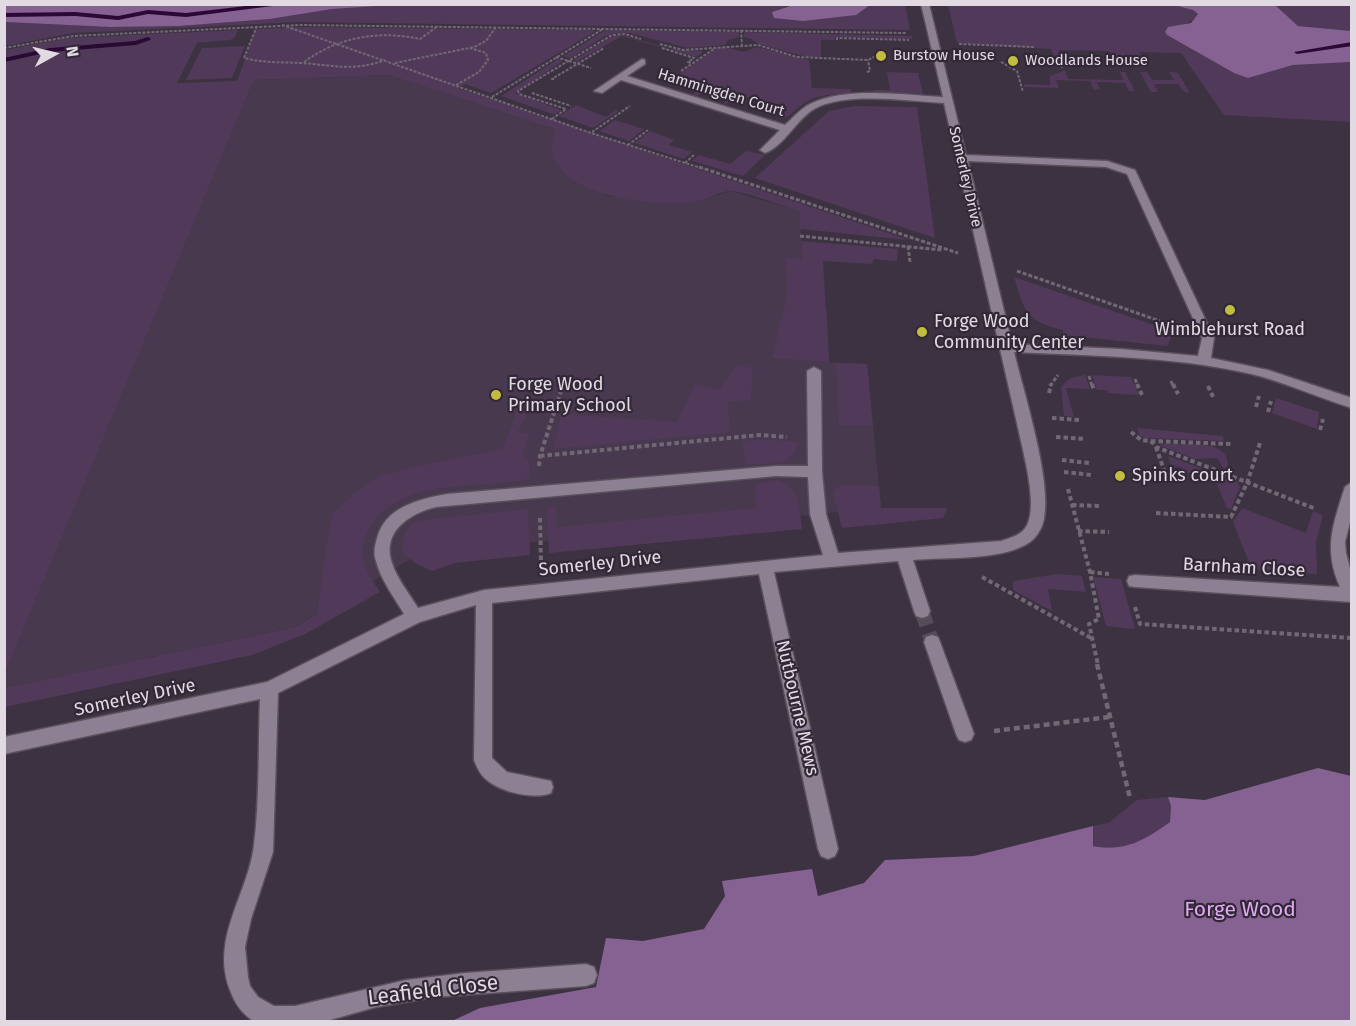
<!DOCTYPE html>
<html>
<head>
<meta charset="utf-8">
<style>
  body { margin:0 }
  #map { position:relative; width:1356px; height:1026px; overflow:hidden; background:#3d3241; font-family:"Fira Sans",sans-serif }
  canvas { display:block }
  .frame { position:absolute; inset:0; border:6px solid #e1dae3; pointer-events:none }
  .north { position:absolute; left:24px; top:24px; width:60px; height:60px; -webkit-text-stroke:4px #332837; paint-order:stroke; rotate:82deg; font-size:16px; font-weight:700; line-height:24px; text-align:center; color:#e1dae3 }
  .north::after { content:''; display:block; margin:auto; width:21px; height:27px; background:#e1dae3; clip-path:polygon(50% 0,100% 100%,50% 72%,0 100%) }
</style>
</head>
<body>
<div id="map">
<canvas width="1356" height="1026"></canvas>
<div class="frame"></div>
<div class="north">N</div>
</div>
<script>
const c = document.querySelector('canvas').getContext('2d');
c.lineJoin = 'round';
function paint(path, color) { c.fillStyle = color; c.fill(path, 'evenodd'); }
function stroke(path, color, width, dash) { c.strokeStyle = color; c.lineWidth = width; c.lineCap = dash ? 'butt' : 'round'; c.setLineDash(dash || []); c.stroke(path); }
function label(font, color, halo, rows, align = 'center') {
  c.font = font + ' "Fira Sans",sans-serif'; c.lineWidth = 4.5; c.setLineDash([]); c.textBaseline = 'middle'; c.strokeStyle = halo; c.fillStyle = color; for (const [text, x, y, turn = 0] of rows) {
    c.save(); c.translate(x, y); c.rotate((+turn || 0) * Math.PI / 180); c.textAlign = isNaN(turn) ? turn : align; if (halo) c.strokeText(text, 0, 0); c.fillText(text, 0, 0); c.restore();
  }
}
paint(new Path2D(`
  M 388,75 L 555,129 L 552,151 L 556,161 L 566,173 L 607,196 L 662,203 L 699,201 L 731,191 L 800,211 L 802,259 L 827,312 L 829,362 L 867,364 L 881,508 L 421,553 L 294,627 L 5,688 L 5,673 L 254,80 Z`), '#48394e');
paint(new Path2D(`
  M 392,4 L 793,4 L 772,12 L 855,15 L 870,5 L 905,4 L 910,30 L 297,22 L 73,33 L 5,46 L 4,22 L 110,27 L 179,26 L 270,19 L 332,9 Z
  M 1174,4 L 1193,10 L 1198,14 C 1190,27 1176,24 1165,32 L 1167,35 L 1234,73 L 1265,73 L 1293,65 L 1351,62 L 1351,122 L 1224,115 L 1181,53 L 1139,52 L 1144,63 L 1114,61 L 1109,51 L 1059,50 L 1064,62 L 1055,58 L 1051,49 L 957,43 L 948,5 Z
  M 1275,5 L 1351,5 L 1351,31 L 1298,26 Z
  M 296,27 L 593,30 L 594,32 L 491,93 L 465,84 L 458,88 L 909,240 L 800,229 L 800,211 C 785,207 742,190 729,191 C 719,192 709,199 699,201 C 661,208 562,199 552,152 C 551,144 554,136 555,129 L 388,75 L 254,80 L 5,673 L 5,50 L 67,38 L 238,30 L 235,37 L 230,40 L 197,43 L 177,83 L 237,81 L 256,29 Z
  M 606,30 L 739,32 L 739,37 L 728,40 L 725,45 L 688,48 L 630,33 L 616,33 L 605,36 L 570,58 L 563,56 Z
  M 744,32 L 912,36 L 912,39 L 835,37 L 835,40 L 821,40 L 821,58 L 807,57 L 758,44 L 752,39 L 744,37 Z
  M 619,35 L 626,36 L 671,49 L 702,51 L 703,53 L 696,57 L 622,36 L 576,62 L 574,60 L 611,37 Z
  M 245,46 L 232,78 L 186,80 L 202,48 Z
  M 726,47 L 743,52 L 757,47 L 809,60 L 812,88 L 851,89 L 851,93 C 835,94 816,94 803,104 C 794,110 788,120 778,119 L 787,110 L 739,95 L 726,104 L 723,103 L 734,94 L 710,87 L 697,96 L 693,94 L 704,86 L 676,76 L 717,48 Z
  M 558,59 L 563,61 L 515,93 L 561,110 L 555,115 L 501,96 Z
  M 1065,70 L 1068,79 L 1123,80 L 1120,72 L 1125,72 L 1135,91 L 1129,91 L 1125,83 L 1097,82 L 1100,89 L 1094,90 L 1090,81 L 1056,80 L 1059,88 L 1024,87 L 1024,84 L 1050,85 L 1050,76 Z
  M 887,72 L 918,73 L 923,94 L 874,93 L 874,90 L 890,90 Z
  M 1140,72 L 1147,72 L 1152,80 L 1174,80 L 1169,72 L 1178,73 L 1190,93 L 1184,92 L 1178,84 L 1154,84 L 1158,92 L 1151,92 Z
  M 576,105 L 606,117 L 616,110 L 619,111 L 593,128 L 559,116 Z
  M 854,106 L 917,107 L 935,238 L 755,178 L 829,111 Z
  M 615,120 L 644,129 L 629,141 L 599,131 Z
  M 650,131 L 674,140 L 669,145 L 692,152 L 684,159 L 634,143 Z
  M 746,151 L 765,155 L 743,176 L 692,161 L 699,155 L 730,164 Z
  M 801,241 L 898,249 L 897,261 L 874,259 L 872,264 L 823,261 L 829,362 L 772,358 L 787,296 L 786,257 L 802,259 Z
  M 1014,277 L 1174,332 L 1167,346 L 1063,335 L 1063,330 C 1026,322 1024,310 1014,277 Z
  M 836,363 L 867,364 L 873,426 L 839,425 Z
  M 736,365 L 753,368 L 751,400 L 728,402 L 730,432 L 554,449 L 561,414 L 677,422 L 695,384 L 719,390 Z
  M 1085,375 L 1090,389 L 1066,388 L 1074,417 L 1064,416 L 1061,387 L 1070,378 Z
  M 1092,375 L 1131,377 L 1139,395 L 1108,393 L 1107,390 L 1097,390 Z
  M 1276,398 L 1319,412 L 1317,429 L 1272,413 Z
  M 517,410 L 528,411 L 518,432 L 530,434 L 522,456 L 529,461 L 530,478 C 521,482 508,482 498,483 C 454,487 393,485 369,529 C 355,555 365,569 380,592 L 305,634 L 252,655 L 5,707 L 5,688 L 295,627 L 317,614 L 327,541 L 333,513 L 354,494 L 380,476 L 432,463 L 503,449 Z
  M 1137,428 L 1223,436 L 1224,441 L 1144,438 L 1139,435 Z
  M 763,439 L 797,442 C 799,467 764,463 746,465 L 741,441 Z
  M 1167,444 C 1185,445 1234,438 1227,469 L 1224,469 L 1217,458 L 1195,459 L 1159,445 Z
  M 1168,456 L 1237,482 L 1240,487 L 1231,509 L 1227,508 L 1213,475 L 1183,473 L 1181,467 L 1171,466 Z
  M 774,480 C 800,485 799,506 802,529 L 549,553 L 547,507 L 556,507 L 557,527 L 757,508 L 755,489 L 761,483 Z
  M 846,485 L 879,486 L 881,508 L 947,508 L 943,518 L 842,528 L 833,493 L 837,487 Z
  M 1242,508 L 1306,533 L 1313,511 L 1323,515 L 1316,542 L 1317,574 L 1252,570 L 1233,522 Z
  M 528,509 L 530,555 L 455,563 L 432,571 L 415,563 L 402,552 L 405,531 L 416,521 Z
  M 1057,574 L 1082,576 L 1086,592 L 1048,589 L 1052,611 L 1013,590 L 1013,581 Z
  M 1093,577 L 1121,579 L 1135,629 L 1106,626 Z
  M 1168,797 L 1171,806 L 1170,822 C 1144,841 1126,851 1093,846 L 1093,826 L 1108,823 L 1137,800 Z`), '#513959');
paint(new Path2D(`
  M 27,5 L 48,4 L 392,5 L 332,9 L 270,19 L 179,26 L 110,27 L 5,22 L 5,6 Z
  M 793,5 L 793,4 L 870,5 L 856,15 L 803,21 L 774,18 L 772,12 Z
  M 1174,5 L 1275,5 L 1298,26 L 1351,31 L 1351,62 L 1293,65 L 1248,78 L 1234,73 L 1167,35 L 1165,32 L 1168,27 L 1191,23 L 1198,14 L 1193,10 Z
  M 1318,768 L 1351,776 L 1351,1021 L 452,1021 L 480,1008 L 596,987 L 606,938 L 643,941 L 704,929 L 725,896 L 722,881 L 812,869 L 818,896 L 864,883 L 885,860 L 974,856 L 1093,826 L 1093,846 C 1125,852 1145,840 1170,822 L 1171,806 L 1168,797 L 1205,800 Z`), '#866293');
paint(new Path2D(`
  M 263,4 L 288,4 L 186,17 L 148,14 L 118,20 L 75,16 L 4,17 L 4,13 L 75,12 L 118,16 L 148,10 L 186,13 Z
  M 148,37 L 151,39 L 150,40 L 136,45 L 50,52 L 4,62 L 4,58 L 50,48 L 135,41 Z
  M 1352,42 L 1352,46 L 1297,54 L 1294,52 Z`), '#2a0935');
stroke(new Path2D(`
  M 922,611 L 932,642`), '#564b59', 15, [15, 8]);
const minor = new Path2D(`
  M 921,4 L 929,4 L 966,155 L 1107,161 L 1135,170 L 1214,338 L 1211,358 L 1268,370 L 1352,398 L 1352,408 C 1316,397 1283,381 1247,373 C 1170,356 1092,356 1014,352 C 1024,393 1052,481 1044,519 C 1042,528 1037,537 1030,542 C 1003,561 946,557 913,560 L 930,611 L 928,616 L 922,618 L 916,616 L 914,611 L 898,561 L 774,572 L 838,849 L 835,856 L 828,859 L 821,856 L 818,849 L 759,574 L 492,603 L 492,758 L 507,772 L 551,781 L 553,787 L 551,793 C 534,800 501,792 487,780 C 480,775 477,767 474,760 L 476,605 L 420,622 L 278,693 L 273,852 L 251,919 L 245,947 L 248,977 L 250,986 L 258,997 L 274,1006 L 295,1006 L 406,980 L 465,973 L 586,964 L 594,967 L 597,975 L 594,983 L 586,986 L 435,997 L 376,1007 L 323,1022 L 255,1022 C 242,1014 235,1004 230,990 C 210,938 248,895 254,845 C 260,797 258,747 260,699 L 4,754 L 4,737 L 267,682 L 404,614 C 394,597 381,580 376,561 C 373,553 375,546 377,538 C 385,507 419,499 447,494 L 776,466 L 808,466 L 807,371 L 814,367 L 821,371 L 822,472 L 826,514 L 838,553 L 1001,541 C 1010,538 1021,535 1026,527 C 1037,510 1027,469 1023,450 L 944,103 C 909,101 845,91 814,109 C 796,120 784,146 765,153 L 760,150 L 780,130 L 621,80 L 602,93 L 594,91 L 642,59 L 645,60 L 645,64 L 627,76 L 785,125 C 793,118 800,109 810,104 C 846,86 903,95 943,97 ZM 968,161 L 1106,167 L 1127,174 L 1202,338 L 1198,356 L 1121,349 L 1012,344 ZM 776,476 L 808,477 L 810,514 L 823,555 L 484,590 L 418,608 C 409,593 397,579 392,563 C 381,531 411,513 436,507 Z
  M 1352,482 L 1352,514 L 1345,542 L 1346,553 L 1352,576 L 1352,602 L 1135,587 L 1129,586 L 1127,581 L 1129,576 L 1135,575 L 1340,587 C 1323,549 1333,524 1345,487 Z
  M 932,635 L 938,637 L 940,642 L 974,734 L 971,740 L 965,742 L 959,740 L 956,734 L 924,642 L 926,637 Z`);
stroke(minor, '#59505c', 3);
stroke(new Path2D(`
  M 282,25 L 591,133 L 704,169
  M 257,26 L 244,58 C 263,63 281,62 301,63 C 334,65 352,72 385,60
  M 741,30 L 742,45
  M 837,40 L 837,38 L 909,40
  M 660,44 L 683,50 L 758,45 L 797,57 L 868,60 L 874,57
  M 959,44 L 1034,47
  M 4,48 L 73,36 L 300,25 L 907,33
  M 662,48 L 694,58 L 688,62 L 691,63
  M 556,57 L 591,68
  M 1056,60 L 1059,60 L 1062,68
  M 304,62 C 338,37 379,30 420,39 L 438,26
  M 1001,62 L 1017,71 L 1023,92
  M 395,63 L 474,47 L 486,41 L 496,27
  M 681,71 L 714,49
  M 867,72 L 870,71 L 868,60
  M 554,79 L 552,79 L 604,48
  M 456,85 L 479,72 L 488,60 L 486,53 L 470,48
  M 532,93 L 571,106
  M 492,97 L 603,29
  M 552,119 L 566,109 L 519,94 L 518,91 L 612,35 L 625,34 L 641,39
  M 592,132 L 630,106
  M 628,145 L 648,130
  M 685,163 L 695,154`), '#726875', 2, [3, 1.5]);
stroke(new Path2D(`
  M 699,167 L 958,253
  M 800,236 L 942,250
  M 908,246 L 910,262
  M 1017,271 L 1174,326
  M 1089,376 L 1092,386
  M 1135,379 L 1138,386
  M 1171,381 L 1173,386
  M 1050,386 L 1058,375`), '#726875', 3, [4, 2]);
stroke(new Path2D(`
  M 1092,384 L 1094,390
  M 1137,384 L 1142,395
  M 1173,384 L 1178,394
  M 1208,386 L 1214,399
  M 1049,393 L 1051,384
  M 1256,407 L 1259,396
  M 1268,412 L 1271,401
  M 1052,418 L 1079,420
  M 1320,430 L 1323,419
  M 1131,432 L 1141,440 L 1151,441 L 1156,447 L 1316,509
  M 1056,437 L 1085,439
  M 1151,441 L 1232,444
  M 1156,447 L 1164,470
  M 540,456 L 760,435 L 787,437
  M 1062,460 L 1089,463
  M 539,466 L 540,456 L 563,385
  M 1064,472 L 1092,475
  M 1068,489 L 1090,572 L 1099,619 L 1089,624 L 1098,665
  M 1072,505 L 1102,506
  M 1156,513 L 1231,517 L 1247,483 L 1260,443
  M 540,518 L 541,565
  M 1078,531 L 1109,532
  M 1090,572 L 1109,574
  M 982,577 L 1091,638
  M 1135,607 L 1140,624 L 1352,638`), '#726875', 4, [4.5, 3]);
stroke(new Path2D(`
  M 1097,664 L 1130,798
  M 994,731 L 1109,717`), '#726875', 4.5, [6, 4]);
paint(minor, '#8d8092');
for (const [x, y, r, color] of [
  [881,56,6,"#c3bd3f"],
  [1013,61,6,"#c3bd3f"],
  [1230,310,6,"#c3bd3f"],
  [922,332,6,"#c3bd3f"],
  [496,395,6,"#c3bd3f"],
  [1120,476,6,"#c3bd3f"]
]) { const dot = new Path2D(); dot.arc(x, y, r, 0, 2 * Math.PI); c.fillStyle = color; c.fill(dot); stroke(dot, '#332837', 2); }
label('15px', '#e1dae3', '#332837', [
  ["Burstow House",893,56],
  ["Woodlands House",1025,61]
], 'left');
label('15px', '#e1dae3', '#332837', [
  ["Hammingden Court",721,93,17],
  ["Somerley Drive",965,177,77]
]);
label('18px', '#e1dae3', '#332837', [
  ["Forge Wood",934,322],
  ["Community Center",934,343],
  ["Wimblehurst Road",1230,330,"center"],
  ["Forge Wood",508,385],
  ["Primary School",508,406],
  ["Spinks court",1132,476]
], 'left');
label('18px', '#e1dae3', '#332837', [
  ["Somerley Drive",600,564,-6],
  ["Barnham Close",1244,568,3],
  ["Somerley Drive",135,698,-12],
  ["Nutbourne Mews",797,708,77]
]);
label('21px', '#e0aaf3', '#332837', [
  ["Forge Wood",1240,910]
]);
label('21px', '#e1dae3', '#332837', [
  ["Leafield Close",433,991,-7]
]);
</script>
</body>
</html>
